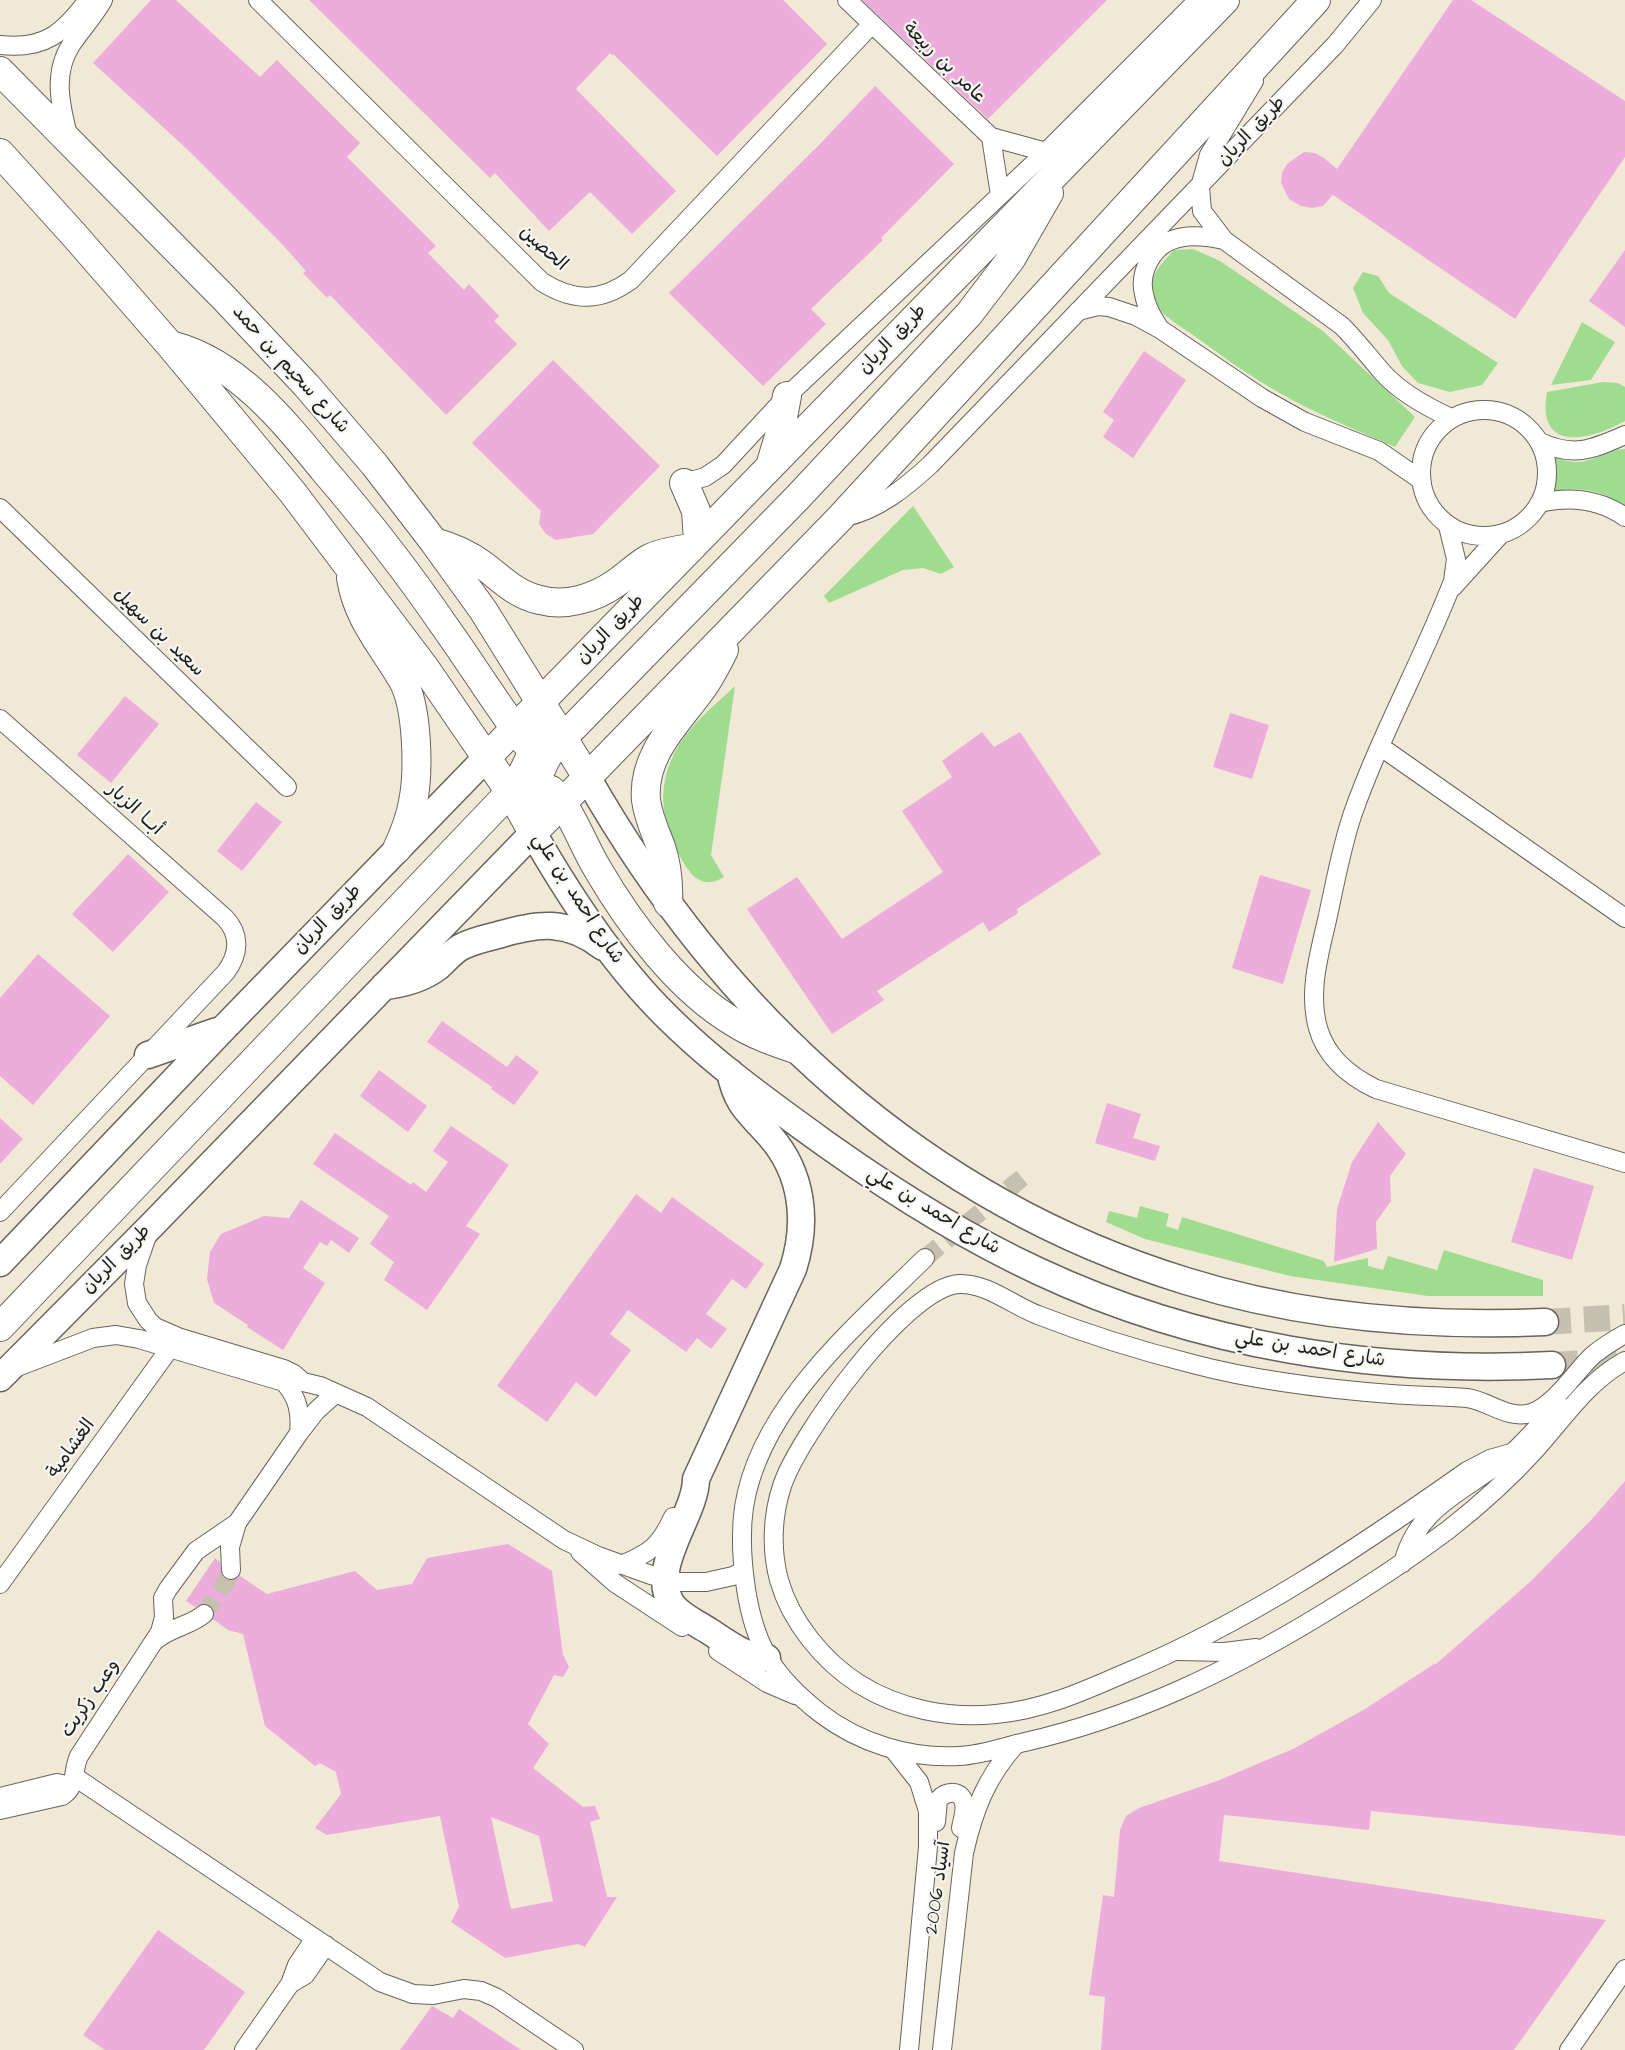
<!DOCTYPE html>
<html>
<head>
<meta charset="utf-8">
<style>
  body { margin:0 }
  canvas { display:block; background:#f1e9d5 }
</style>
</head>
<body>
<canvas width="1625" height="2050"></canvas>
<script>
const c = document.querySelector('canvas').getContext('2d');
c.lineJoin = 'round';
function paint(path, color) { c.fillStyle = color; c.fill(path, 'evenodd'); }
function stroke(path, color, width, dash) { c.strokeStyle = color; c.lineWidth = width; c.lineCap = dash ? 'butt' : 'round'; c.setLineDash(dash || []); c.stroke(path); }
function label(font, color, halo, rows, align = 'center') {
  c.font = font + ' "Architects Daughter","Playpen Sans Arabic",sans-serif'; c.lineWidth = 4.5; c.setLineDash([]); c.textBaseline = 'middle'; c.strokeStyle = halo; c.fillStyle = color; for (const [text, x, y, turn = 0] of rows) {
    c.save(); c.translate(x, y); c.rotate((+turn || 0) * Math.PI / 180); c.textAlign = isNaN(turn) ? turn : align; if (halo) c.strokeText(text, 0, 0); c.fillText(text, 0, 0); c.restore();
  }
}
paint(new Path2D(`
  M 1193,249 L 1220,261 L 1323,331 L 1415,417 L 1395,447 C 1355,429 1315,414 1278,392 C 1249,376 1222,356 1196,337 C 1181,326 1158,315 1152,296 C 1147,277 1163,262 1174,250 Z
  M 1363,272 L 1378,276 L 1389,293 L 1498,363 L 1482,385 L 1450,392 L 1418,383 L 1402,366 L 1388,340 L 1363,313 L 1353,288 Z
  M 1582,322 L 1615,342 L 1591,380 L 1551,385 Z
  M 1603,382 L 1618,383 L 1625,387 L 1625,421 C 1589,441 1536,453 1547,392 Z
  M 1625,449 L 1625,507 C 1600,489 1582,487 1552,491 L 1552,456 C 1559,458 1568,462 1575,462 C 1593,463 1607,449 1625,449 Z
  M 913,506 L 954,567 L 941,574 L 923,568 L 903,570 L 829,603 L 824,596 Z
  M 735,686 L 711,855 L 724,877 C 717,881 710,884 702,881 C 684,876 666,828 664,810 C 662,794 664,776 671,761 C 683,730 711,709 735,686 Z
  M 1140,1206 L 1169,1214 L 1166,1226 L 1178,1230 L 1182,1217 L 1324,1261 L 1327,1267 L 1368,1258 L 1368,1266 L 1383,1270 L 1388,1256 L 1437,1270 L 1444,1250 L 1543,1280 L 1543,1296 L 1428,1296 L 1290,1276 L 1145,1239 L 1106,1222 L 1109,1211 L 1137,1218 Z`), '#9fdc90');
paint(new Path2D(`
  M 151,0 L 176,0 L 260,77 L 277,60 L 360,143 L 347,157 L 436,246 L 428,253 L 464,290 L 469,284 L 499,316 L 494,321 L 517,344 L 446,415 L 330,295 L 327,298 L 303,273 L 306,271 L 282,244 L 188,150 L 93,63 Z
  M 309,0 L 783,0 L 827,44 L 717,156 L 613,54 L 612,55 L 610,53 L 576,89 L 676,191 L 632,234 L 590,192 L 549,231 L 495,173 L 490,178 Z
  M 862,0 L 1107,0 L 988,119 Z
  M 1453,0 L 1471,0 L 1625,101 L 1625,157 L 1515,319 L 1333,195 L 1323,206 L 1312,208 L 1301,206 L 1289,199 L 1281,183 L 1282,173 L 1287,164 L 1304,152 L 1315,153 L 1324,158 L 1337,169 Z
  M 875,86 L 954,164 L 881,238 L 883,240 L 811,309 L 826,324 L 763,386 L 669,293 L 819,145 Z
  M 1625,250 L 1625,327 L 1589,301 Z
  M 1144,351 L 1186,380 L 1133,458 L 1103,437 L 1114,420 L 1103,412 Z
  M 553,360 L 660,466 L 593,534 L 556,540 L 546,534 L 539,524 L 541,511 L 472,443 Z
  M 125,696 L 159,724 L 111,783 L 77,755 Z
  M 1230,713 L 1269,725 L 1252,779 L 1213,767 Z
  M 982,732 L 994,747 L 1020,732 L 1101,854 L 1017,909 L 1018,913 L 989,932 L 983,922 L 877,991 L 884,1000 L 832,1034 L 747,909 L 797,877 L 842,939 L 943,872 L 902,811 L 952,777 L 942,761 Z
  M 256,802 L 282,822 L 242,871 L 217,851 Z
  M 128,854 L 169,892 L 113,952 L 72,914 Z
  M 1260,875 L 1311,890 L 1283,984 L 1232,968 Z
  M 38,954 L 110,1016 L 33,1105 L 0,1076 L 0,998 Z
  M 442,1021 L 507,1067 L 516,1055 L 539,1072 L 514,1105 L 491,1089 L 492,1087 L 427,1042 Z
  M 379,1070 L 427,1106 L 408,1132 L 360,1096 Z
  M 1107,1103 L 1141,1114 L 1133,1138 L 1160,1146 L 1155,1161 L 1095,1143 Z
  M 0,1118 L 23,1139 L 0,1164 Z
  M 1378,1122 L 1406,1154 L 1390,1176 L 1391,1201 L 1376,1222 L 1377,1249 L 1334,1262 L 1337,1209 L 1352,1162 Z
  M 451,1126 L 509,1165 L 466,1226 L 480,1234 L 427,1310 L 384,1280 L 394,1262 L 370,1244 L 389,1216 L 313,1164 L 335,1133 L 411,1185 L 413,1182 L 426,1192 L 448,1162 L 433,1151 Z
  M 1534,1168 L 1594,1186 L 1572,1260 L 1511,1242 Z
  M 636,1194 L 661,1213 L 672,1197 L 764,1264 L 746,1289 L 732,1279 L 706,1314 L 727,1329 L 711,1349 L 697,1338 L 686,1352 L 628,1310 L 610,1334 L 631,1350 L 596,1397 L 576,1382 L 547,1422 L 497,1386 Z
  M 301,1200 L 359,1238 L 349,1253 L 331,1240 L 327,1246 L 320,1242 L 303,1268 L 325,1283 L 283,1350 L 247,1327 L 248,1325 L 214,1303 L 207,1279 L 210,1252 L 221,1234 L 264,1216 L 289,1218 Z
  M 1625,1481 L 1625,1836 L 1371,1811 L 1369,1830 L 1224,1815 L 1219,1861 L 1606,1920 L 1514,2050 L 1101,2050 L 1105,1997 L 1089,1995 L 1103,1895 L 1114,1897 L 1120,1830 L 1126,1816 L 1139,1808 L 1217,1781 L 1293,1749 L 1365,1709 L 1434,1664 L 1436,1664 L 1530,1582 L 1593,1518 Z
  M 508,1544 L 552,1571 L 563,1655 L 569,1667 L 563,1677 L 554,1675 L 528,1724 L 549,1744 L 533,1768 L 583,1807 L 595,1806 L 600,1819 L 590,1822 L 607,1897 L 617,1897 L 585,1947 L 578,1944 L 505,1958 L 451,1922 L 459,1907 L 440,1816 L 327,1835 L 315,1828 L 341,1794 L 336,1772 L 320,1763 L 315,1766 L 265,1726 L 243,1634 L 228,1630 L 213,1619 L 214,1612 L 209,1605 L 202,1604 L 195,1607 L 186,1601 L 215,1558 L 220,1562 L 222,1575 L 226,1579 L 232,1581 L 240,1576 L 267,1594 L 355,1571 L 377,1590 L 412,1584 L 427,1558 ZM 491,1817 L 539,1836 L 553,1901 L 511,1909 Z
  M 158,1930 L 245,1992 L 204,2050 L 105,2050 L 83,2035 Z
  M 432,2006 L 453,2018 L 459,2009 L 521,2050 L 400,2050 Z`), '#ecacdc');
stroke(new Path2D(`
  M 925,1258 L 1023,1177
  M 204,1614 L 226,1582 L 231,1570`), '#c6c0b0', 18, [18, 9]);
stroke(new Path2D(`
  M 1545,1322 L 1625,1317
  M 1552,1365 L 1625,1361`), '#c6c0b0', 26, [26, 13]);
const minor = new Path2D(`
  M 258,0 L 542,282 C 574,302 601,302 631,280 L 872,24
  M 847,0 L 991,137 L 1046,152
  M 0,45 C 45,50 63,33 88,0
  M 1254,81 L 1209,155 L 1200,187 L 1202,211 L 1224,240 L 1342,326 C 1357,341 1369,357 1383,373 C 1401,393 1427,407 1451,418
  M 991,137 L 1000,195
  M 69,139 C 61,108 52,74 71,45 C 81,30 94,16 103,0
  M 1078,311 L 1098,306 L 1109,307 L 1136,316 L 1160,329 L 1262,398 L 1305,422 L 1379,451 L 1421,480
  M 1160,329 C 1153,318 1146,307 1144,294 C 1141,282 1143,272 1149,261 C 1164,232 1196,234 1224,240
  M1421 473a63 63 0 1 1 126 0a63 63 0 1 1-126 0Z
  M 1540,442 C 1574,458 1593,449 1625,435
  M 684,483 L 705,477 L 723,465 L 787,396 L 1046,152 L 1198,0
  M 1540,503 C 1570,496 1599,499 1625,517
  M 0,508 L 287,787
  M 845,517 C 878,510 906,487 930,465 L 1335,45 L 1372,0
  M 1448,526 L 1456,559 L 1453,581 C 1423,659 1381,734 1353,813 C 1341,848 1335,884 1327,920 C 1319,955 1308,992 1318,1028 C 1326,1057 1349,1076 1376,1089 L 1625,1163
  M 1453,587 L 1501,534
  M 0,719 L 225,918 C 241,935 239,954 226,972 L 0,1212
  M 1381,747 L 1625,918
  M 148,1233 L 137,1265 L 134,1284 L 137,1303 L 148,1320 L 155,1327 L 178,1337 L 284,1369 L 294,1374 L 303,1382
  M 925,1258 C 855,1327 760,1406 744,1507 C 740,1535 742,1562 746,1589 C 755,1647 774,1677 820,1713 C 859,1743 910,1759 959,1756 C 982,1755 1003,1747 1025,1742 C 1134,1717 1229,1671 1324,1613 C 1367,1587 1408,1560 1448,1530 C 1480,1505 1509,1479 1536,1449 C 1564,1418 1587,1382 1625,1361
  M 12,1369 L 93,1338 L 116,1335 L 139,1339 L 284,1382 L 303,1382 L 320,1386 L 367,1407 L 564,1540 L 598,1556 L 651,1575 L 679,1582 L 706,1582 L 733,1576 L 743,1571
  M 284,1382 C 298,1398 301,1412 299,1433
  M 1511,1453 L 1490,1459 L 1467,1471 C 1358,1548 1246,1623 1123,1674 C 1082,1692 1041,1710 996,1714 C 949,1719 899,1709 859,1684 C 823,1661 791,1622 779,1580 C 771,1550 772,1516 782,1486 C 798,1437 906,1287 959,1284 C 988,1283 1013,1306 1038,1315 C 1089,1335 1141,1351 1193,1364 C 1257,1381 1325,1389 1391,1394 C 1416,1396 1442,1396 1467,1398 C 1489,1401 1508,1420 1531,1413 C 1554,1406 1575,1372 1593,1355 C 1603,1347 1614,1340 1625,1334
  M 580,1552 L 615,1583 L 682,1627
  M 1403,1563 C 1419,1503 1468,1491 1511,1454 C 1528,1439 1543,1421 1558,1404
  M 621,1565 C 650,1553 660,1546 673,1517
  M 231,1570 L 230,1547 L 237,1523 L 299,1433 L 316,1411 L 336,1393
  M 0,1584 L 178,1337
  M 156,1640 C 171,1627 190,1626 204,1614
  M 718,1651 L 767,1683 L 795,1695
  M 1178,1651 L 1225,1652 L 1256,1648
  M 893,1749 L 919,1782 L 928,1811 L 928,1847 L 909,2050
  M 75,1777 L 380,1982 L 413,1994 L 433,1995 L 464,1989 L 481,1991 L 497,1998 L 574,2050
  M 0,1797 L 57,1783 L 71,1786
  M 0,1810 L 62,1796 C 78,1786 72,1770 79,1756 L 160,1632 L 164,1617 L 163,1598 L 168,1589 L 196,1551 L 237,1523
  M 936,1822 L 938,1800 C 946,1791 961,1789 964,1803 C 966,1811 962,1821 961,1828
  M 290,1984 L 305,1975 L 326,1945
  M 244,2050 L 290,1984 L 297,1965 L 315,1938
  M 942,2050 L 964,1853 C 974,1809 986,1778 1016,1744
  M 1569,2050 L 1625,1969`);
const primary = new Path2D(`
  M 587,777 C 722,1014 922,1200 1186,1281 C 1301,1317 1424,1327 1545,1322
  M 384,986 C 404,984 422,979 438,967 C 446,960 452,952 461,947 C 472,941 486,938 498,935 C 538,923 567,919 603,947
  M 148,1055 L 217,1031
  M 730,1072 C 737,1106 749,1112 770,1136 C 803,1174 808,1222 793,1269 L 696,1479 C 696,1516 645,1571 674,1607 C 683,1617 698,1624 709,1631 C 727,1643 745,1657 767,1658
  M 0,1263 L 223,1029 L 486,758
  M 0,1378 L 150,1227 L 533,833 C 564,887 598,940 639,987 C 694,1050 763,1099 830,1147 C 895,1193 965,1237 1038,1271 C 1198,1346 1376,1374 1552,1365`);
const trunk = new Path2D(`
  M 0,71 L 225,299 L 306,385 L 374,464 L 434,542 L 483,610 L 587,777
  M 0,153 L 75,236 L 170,345 L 293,493 L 425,668 L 510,792 L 533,833
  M 174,346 C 237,363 283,420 323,469 C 366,519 406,570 443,624 C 471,663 496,704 525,742
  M 771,463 L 780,433 L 787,396
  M 684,483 L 696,511 L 698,540
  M 434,542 C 452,547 468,554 483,565 C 502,579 516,595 540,600 C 566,607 595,598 616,583 C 628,575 637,565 650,558 C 663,552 676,550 691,548
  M 351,578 C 357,618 382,645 402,679 C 418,706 419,772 413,802 C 410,819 404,834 397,849
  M 486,758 L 1225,0
  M 551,790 C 572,811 582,843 597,868 C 630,925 679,990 735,1023 C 754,1035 774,1042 795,1049
  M 533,831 C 530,801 535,773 553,748 L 798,497 L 969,314 L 1011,259 L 1049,193
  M 533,833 L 840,518 L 1316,0
  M 668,903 C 669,883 667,865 661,847 C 655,831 648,817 646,800 C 642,755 677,723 701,690 C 710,678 717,664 724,650
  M 0,1327 L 510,792 C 531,765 540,735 540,701`);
stroke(minor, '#67645d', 20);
stroke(primary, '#67645d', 29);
stroke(trunk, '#67645d', 30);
stroke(minor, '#fff', 18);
stroke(primary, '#fff', 26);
stroke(trunk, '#fff', 28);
label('19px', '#1c1c1c', '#f6f6f2', [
  ["عامر بن ربيعة",944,64,44],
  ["طريق الريان",1252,132,-46],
  ["الحصين",543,249,42],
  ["طريق الريان",893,340,-46],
  ["شارع سحيم بن حمد",290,370,48],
  ["طريق الريان",611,630,-46],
  ["سعيد بن سهيل",158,633,44],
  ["أبــا الزبار",134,810,42],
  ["شارع احمد بن علي",577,899,57],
  ["طريق الريان",328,920,-46],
  ["شارع احمد بن علي",933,1212,31],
  ["طريق الريان",117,1260,-45],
  ["شارع احمد بن علي",1310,1350,9],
  ["الغشامية",72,1449,-54],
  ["وعب زكريت",91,1699,-56],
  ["آسياد 2006",939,1888,-82]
]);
</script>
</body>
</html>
